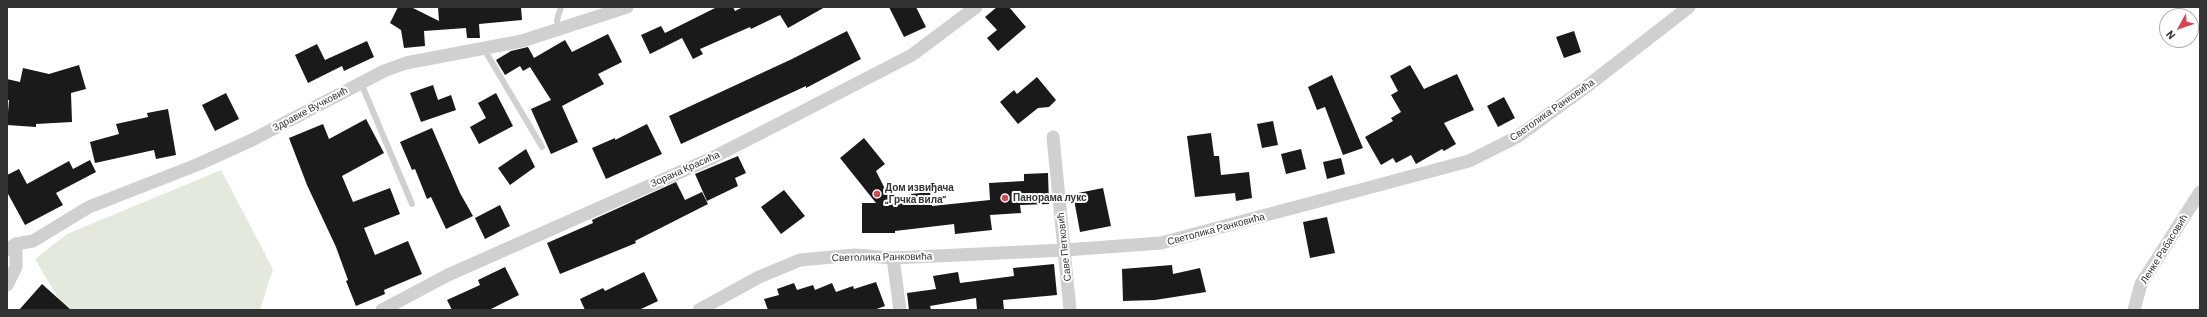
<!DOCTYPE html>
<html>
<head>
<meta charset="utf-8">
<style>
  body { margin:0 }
  #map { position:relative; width:2207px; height:317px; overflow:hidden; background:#fff; font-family:Barlow,sans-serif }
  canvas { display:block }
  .frame { position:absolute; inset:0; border:8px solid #333; pointer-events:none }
  .north { position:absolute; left:2159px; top:8px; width:40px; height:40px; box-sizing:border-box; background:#fff; border:1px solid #adadad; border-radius:50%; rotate:230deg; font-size:11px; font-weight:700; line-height:16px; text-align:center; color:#333 }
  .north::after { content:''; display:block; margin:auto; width:14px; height:18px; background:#d94555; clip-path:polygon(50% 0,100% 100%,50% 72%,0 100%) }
</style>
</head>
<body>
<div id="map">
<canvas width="2207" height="317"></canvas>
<div class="frame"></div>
<div class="north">N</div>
</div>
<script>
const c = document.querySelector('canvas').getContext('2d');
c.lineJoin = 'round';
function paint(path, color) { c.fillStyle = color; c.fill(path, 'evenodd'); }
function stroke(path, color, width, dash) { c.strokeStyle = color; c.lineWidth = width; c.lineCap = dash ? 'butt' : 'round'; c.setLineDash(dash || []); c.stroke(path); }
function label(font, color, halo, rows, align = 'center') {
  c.font = font + ' Barlow,sans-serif'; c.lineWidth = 4; c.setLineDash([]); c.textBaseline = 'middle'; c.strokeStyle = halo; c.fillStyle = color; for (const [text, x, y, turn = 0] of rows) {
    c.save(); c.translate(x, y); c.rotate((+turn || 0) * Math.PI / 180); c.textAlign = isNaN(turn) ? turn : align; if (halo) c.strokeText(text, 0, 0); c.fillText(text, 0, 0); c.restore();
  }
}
paint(new Path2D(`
  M 221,170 L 273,269 L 260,310 L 65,310 L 35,259 L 67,234 Z`), '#e3e9dd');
paint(new Path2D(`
  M 398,7 L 411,7 L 439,21 L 438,7 L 521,7 L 522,20 L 479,24 L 480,38 L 467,38 L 466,28 L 424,31 L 425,46 L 404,48 L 401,30 L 390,23 Z
  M 717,7 L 733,7 L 735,11 L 743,7 L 825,7 L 788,28 L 780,15 L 751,29 L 750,27 L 700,49 L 703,54 L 693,59 L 682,38 L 650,54 L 641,35 L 661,26 L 665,33 Z
  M 889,7 L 916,7 L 926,27 L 904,37 Z
  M 997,7 L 1009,7 L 1026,27 L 998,51 L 987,38 L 997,30 L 985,17 Z
  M 847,31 L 861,59 L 806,88 L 806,86 L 681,144 L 669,116 L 792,59 Z
  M 1574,31 L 1581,52 L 1564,58 L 1556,37 Z
  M 608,34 L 622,62 L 598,74 L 604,84 L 562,106 L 578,142 L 551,154 L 531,109 L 551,100 L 530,67 L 523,71 L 520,66 L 505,75 L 496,60 L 511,51 L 528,47 L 534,58 L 565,40 L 572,52 Z
  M 367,41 L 374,57 L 344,71 L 342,66 L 308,83 L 295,55 L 317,44 L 325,60 Z
  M 79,65 L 86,89 L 71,93 L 72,122 L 36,124 L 36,127 L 7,125 L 9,100 L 7,100 L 7,79 L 20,82 L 23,68 L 49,74 Z
  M 1410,65 L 1424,89 L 1457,74 L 1474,110 L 1444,123 L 1456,144 L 1444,151 L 1442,149 L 1416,164 L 1411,155 L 1396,163 L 1393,158 L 1381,165 L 1365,137 L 1393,121 L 1391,118 L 1401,112 L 1391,95 L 1398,91 L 1390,76 Z
  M 1332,75 L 1363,148 L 1343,155 L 1325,107 L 1317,110 L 1308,87 Z
  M 1037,77 L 1056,100 L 1049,107 L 1038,108 L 1018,124 L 1000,102 L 1014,90 L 1017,94 Z
  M 433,85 L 438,100 L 451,95 L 456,110 L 421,122 L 410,93 Z
  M 226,93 L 239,119 L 215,131 L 202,105 Z
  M 496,93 L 513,126 L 479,144 L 470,127 L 486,118 L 478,103 Z
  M 1504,97 L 1515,118 L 1498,127 L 1487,106 Z
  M 168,109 L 176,155 L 156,159 L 154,150 L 95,163 L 90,142 L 119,134 L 116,124 L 148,117 L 147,113 Z
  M 366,119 L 384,153 L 342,176 L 353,202 L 390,188 L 400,214 L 364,228 L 375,255 L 408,241 L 422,274 L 384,290 L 385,294 L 356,306 L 346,281 L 348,280 L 336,247 L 307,185 L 289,138 L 323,124 L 329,139 Z
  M 1273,121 L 1278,145 L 1262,148 L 1257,124 Z
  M 647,124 L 662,154 L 606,179 L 592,148 L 615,138 L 615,140 Z
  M 432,128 L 460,193 L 473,216 L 446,229 L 431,197 L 427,199 L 415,169 L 412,170 L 400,142 Z
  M 1211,133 L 1214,156 L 1219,156 L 1221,175 L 1249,172 L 1252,198 L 1236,201 L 1235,193 L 1195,197 L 1187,136 Z
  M 864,138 L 885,164 L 876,171 L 892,203 L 912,204 L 911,194 L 930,192 L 932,206 L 990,200 L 989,183 L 1024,181 L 1024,174 L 1048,173 L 1049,204 L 1020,205 L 1021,213 L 990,215 L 992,230 L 955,234 L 954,224 L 895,231 L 895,233 L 862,233 L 862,203 L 876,203 L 840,158 Z
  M 526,149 L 535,167 L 510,185 L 498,168 Z
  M 1301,149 L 1306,169 L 1286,174 L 1281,154 Z
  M 738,156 L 746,173 L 735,178 L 738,186 L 707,201 L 695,174 Z
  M 1341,158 L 1345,174 L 1327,179 L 1323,162 Z
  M 90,160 L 96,172 L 56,193 L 63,205 L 25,225 L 7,192 L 7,175 L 19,169 L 27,184 L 69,161 L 73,169 Z
  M 676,182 L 685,200 L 702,192 L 708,204 L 635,241 L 636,243 L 560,274 L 547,243 L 593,223 L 592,220 Z
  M 1103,188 L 1111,226 L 1080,232 L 1073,194 Z
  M 784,190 L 805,216 L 781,234 L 761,207 Z
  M 500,205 L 510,226 L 485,239 L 475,218 Z
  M 1327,217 L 1335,253 L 1310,258 L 1303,222 Z
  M 1054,264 L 1057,295 L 1003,300 L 1004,310 L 977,310 L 976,298 L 930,306 L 931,310 L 909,310 L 907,293 L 936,289 L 933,276 L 958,272 L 960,283 L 1014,276 L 1013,268 Z
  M 1172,265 L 1173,274 L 1200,268 L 1206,292 L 1155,300 L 1123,301 L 1122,269 Z
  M 505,267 L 519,295 L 489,310 L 452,310 L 447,300 L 480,285 L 478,280 Z
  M 644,272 L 658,301 L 639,310 L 585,310 L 580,299 L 603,288 L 605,291 Z
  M 876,282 L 885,306 L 874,310 L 768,310 L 764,299 L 779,295 L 777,289 L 794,283 L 797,290 L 813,285 L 815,290 L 832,283 L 836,292 L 853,286 L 854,289 Z
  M 42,284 L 71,310 L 19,310 Z`), '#1a1a1a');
stroke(new Path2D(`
  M 558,29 L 557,20 L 561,7
  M 484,49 L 542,147
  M 361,83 L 412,204`), '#d0d0d0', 6);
stroke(new Path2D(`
  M 1053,137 L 1070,310
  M 7,250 L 16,244 L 33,241 L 89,207 L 199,164 L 252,140 L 384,71 L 406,63 L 522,41 L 627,7
  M 893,258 L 900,310
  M 7,285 L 16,267 L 16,244
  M 382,310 L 448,275 L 712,158 L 788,119 L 912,55 L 976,7
  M 699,310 L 759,277 L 800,260 L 855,255 L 893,258 L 1065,250 L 1161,243 L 1469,161 L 1517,137 L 1586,87 L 1689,7
  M 2134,310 L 2141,284 L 2200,192`), '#d0d0d0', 13);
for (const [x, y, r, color] of [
  [877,194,4,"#d94555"],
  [1005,198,4,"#d94555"]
]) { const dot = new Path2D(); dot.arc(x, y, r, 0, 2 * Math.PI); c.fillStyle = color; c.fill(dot); stroke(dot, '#fff', 1.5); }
label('10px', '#333', '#fff', [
  ["Здравке Вучковић",310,109,-28],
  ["Светолика Ранковића",1552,110,-35],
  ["Зорана Красића",685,169,-24],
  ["Светолика Ранковића",1216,229,-15],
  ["Саве Петковић",1064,247,-96],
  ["Ленке Рабасовић",2164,249,-58],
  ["Светолика Ранковића",882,257,-1]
]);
label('bold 10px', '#333', '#fff', [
  ["Дом извиђача",885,188],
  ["„Грчка вила”",885,200],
  ["Панорама лукс",1013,198]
], 'left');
</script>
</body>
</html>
